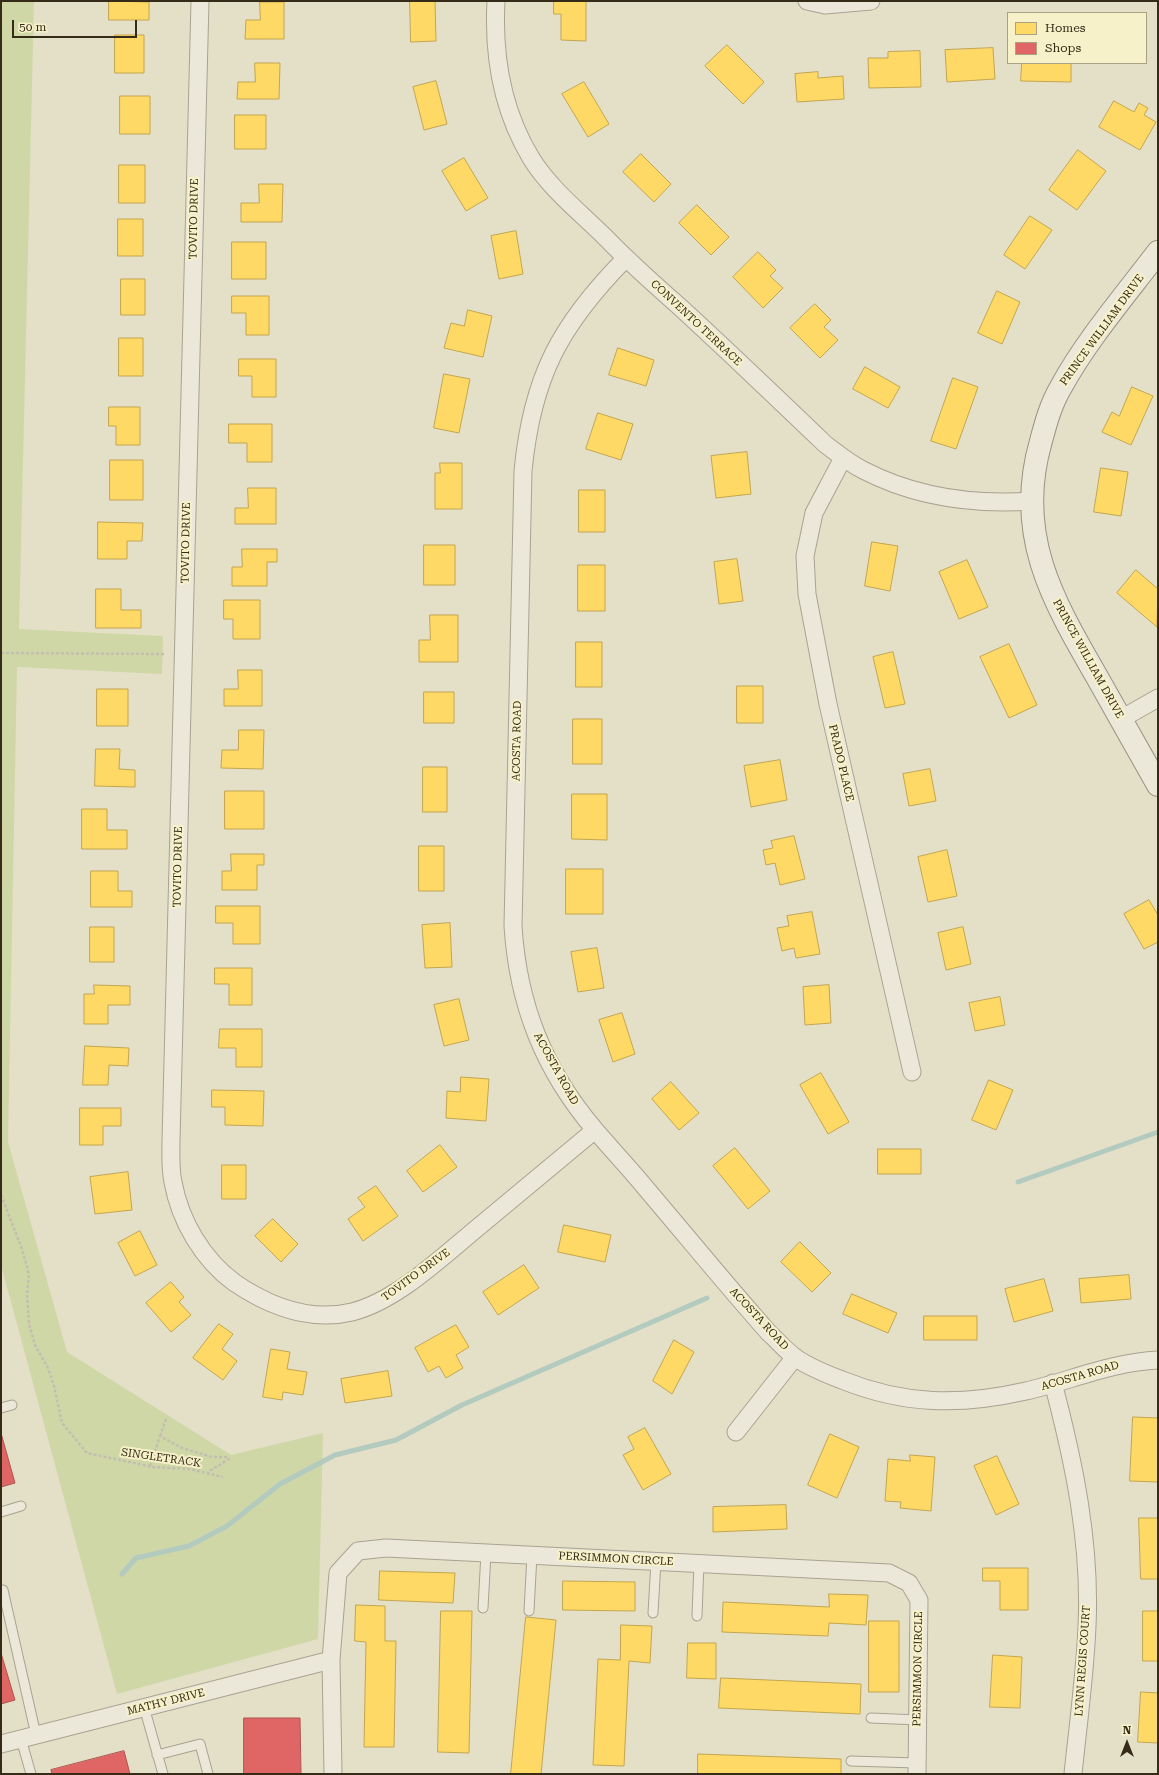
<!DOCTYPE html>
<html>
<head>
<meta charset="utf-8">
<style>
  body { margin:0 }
  #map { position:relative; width:1159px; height:1775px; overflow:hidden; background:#e3e0c7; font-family:"Roboto Serif",serif }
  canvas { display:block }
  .frame { position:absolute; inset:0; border:2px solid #362b19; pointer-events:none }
  .legend { position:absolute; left:1007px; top:12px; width:140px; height:52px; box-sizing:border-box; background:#f7f1c9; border:1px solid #aaa283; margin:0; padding:5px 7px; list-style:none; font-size:12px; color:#362b19 }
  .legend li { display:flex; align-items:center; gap:8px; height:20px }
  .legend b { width:20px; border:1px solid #aaa283 }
  .north { position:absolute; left:1107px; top:1723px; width:40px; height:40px; -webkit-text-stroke:3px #f7f1c9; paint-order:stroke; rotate:0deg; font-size:11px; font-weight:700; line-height:16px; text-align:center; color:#362b19 }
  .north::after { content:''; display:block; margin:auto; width:14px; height:18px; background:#362b19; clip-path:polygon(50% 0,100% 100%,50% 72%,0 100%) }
  .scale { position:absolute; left:12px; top:20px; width:125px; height:18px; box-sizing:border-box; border:2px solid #362b19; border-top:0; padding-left:5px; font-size:12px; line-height:14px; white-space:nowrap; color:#362b19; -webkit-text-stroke:3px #f7f1c9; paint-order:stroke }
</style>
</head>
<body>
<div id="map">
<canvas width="1159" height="1775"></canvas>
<div class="frame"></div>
<ul class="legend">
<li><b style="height:11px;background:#ffd966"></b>Homes</li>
<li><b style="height:11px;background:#e06666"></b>Shops</li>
</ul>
<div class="north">N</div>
<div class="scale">50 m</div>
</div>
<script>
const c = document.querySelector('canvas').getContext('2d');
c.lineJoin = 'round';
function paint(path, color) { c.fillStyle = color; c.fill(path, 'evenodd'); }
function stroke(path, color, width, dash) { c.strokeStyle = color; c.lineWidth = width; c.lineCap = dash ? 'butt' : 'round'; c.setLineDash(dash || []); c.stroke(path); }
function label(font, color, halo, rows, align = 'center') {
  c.font = font + ' "Roboto Serif",serif'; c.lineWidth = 4; c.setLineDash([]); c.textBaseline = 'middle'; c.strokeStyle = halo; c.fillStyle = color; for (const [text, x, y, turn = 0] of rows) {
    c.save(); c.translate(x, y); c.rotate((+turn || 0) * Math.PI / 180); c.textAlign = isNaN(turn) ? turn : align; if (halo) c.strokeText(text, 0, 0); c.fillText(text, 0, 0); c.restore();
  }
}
paint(new Path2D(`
  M 1,1 L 34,1 L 19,629 L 163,636 L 162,674 L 17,667 L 8,1142 L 67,1352 L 231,1455 L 323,1433 L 318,1639 L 117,1694 L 1,1265 Z`), '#cfd7a7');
const homes = new Path2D(`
  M 109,1 L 149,2 L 149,20 L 109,20 Z
  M 410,1 L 435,1 L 436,41 L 411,42 Z
  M 554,1 L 586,1 L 586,41 L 561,40 L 561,14 L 554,14 Z
  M 260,2 L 284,2 L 284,39 L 245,39 L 246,20 L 260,20 Z
  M 115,35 L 144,35 L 144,73 L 115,73 Z
  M 727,45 L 764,82 L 743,104 L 705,66 Z
  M 993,48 L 995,79 L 947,82 L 945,50 Z
  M 920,51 L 921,87 L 869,88 L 868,58 L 888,58 L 888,52 Z
  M 255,63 L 280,63 L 279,99 L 237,99 L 238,82 L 255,82 Z
  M 1022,63 L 1071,63 L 1071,82 L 1021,81 Z
  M 818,72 L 818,78 L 843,76 L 844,99 L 797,102 L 795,74 Z
  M 436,81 L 447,124 L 424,130 L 413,87 Z
  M 584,82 L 609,124 L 588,137 L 562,94 Z
  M 120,96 L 150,96 L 150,134 L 120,134 Z
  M 1114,101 L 1134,112 L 1139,103 L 1148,108 L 1144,115 L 1156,122 L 1140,150 L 1099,127 Z
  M 235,115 L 266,115 L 266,149 L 235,149 Z
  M 1078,150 L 1106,171 L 1077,210 L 1049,190 Z
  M 641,154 L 671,184 L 654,202 L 623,172 Z
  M 464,158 L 488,198 L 466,211 L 442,171 Z
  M 119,165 L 145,165 L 145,203 L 119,203 Z
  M 259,184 L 283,184 L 282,222 L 241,222 L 241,203 L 259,203 Z
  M 697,205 L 729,237 L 711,255 L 679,223 Z
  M 1030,216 L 1052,230 L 1025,269 L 1004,255 Z
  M 118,219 L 143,219 L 143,256 L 118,256 Z
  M 516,231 L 523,274 L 499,279 L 491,236 Z
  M 232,242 L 266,242 L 266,279 L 232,279 Z
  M 758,252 L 776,270 L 770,276 L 783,288 L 763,308 L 733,277 Z
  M 121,279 L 145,279 L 145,315 L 121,315 Z
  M 997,291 L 1020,302 L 1002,344 L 978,333 Z
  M 232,296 L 269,296 L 269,335 L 246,335 L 246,313 L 232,313 Z
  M 815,304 L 831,320 L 824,327 L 838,340 L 820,358 L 790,328 Z
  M 468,310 L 492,316 L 483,357 L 444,348 L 451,323 L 464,326 Z
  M 119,338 L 143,338 L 143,376 L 119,376 Z
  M 618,348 L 654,360 L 646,386 L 609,375 Z
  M 239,359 L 276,359 L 276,397 L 252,397 L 252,376 L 239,376 Z
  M 865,367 L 900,387 L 888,408 L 853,389 Z
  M 444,374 L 470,379 L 459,433 L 434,428 Z
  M 953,378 L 978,387 L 956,449 L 931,441 Z
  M 1132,387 L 1153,396 L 1131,445 L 1102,432 L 1112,412 L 1119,416 Z
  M 109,407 L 140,407 L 140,445 L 116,445 L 116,426 L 109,426 Z
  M 598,413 L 633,424 L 621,460 L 586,449 Z
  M 229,424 L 272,424 L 272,462 L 247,462 L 247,443 L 229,443 Z
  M 747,452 L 751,494 L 716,498 L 711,456 Z
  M 110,460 L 143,460 L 143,500 L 110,500 Z
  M 440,463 L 462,463 L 462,509 L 435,509 L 435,473 L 440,473 Z
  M 1101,468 L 1128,472 L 1121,516 L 1094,512 Z
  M 248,488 L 276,488 L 276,524 L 235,524 L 235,508 L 248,508 Z
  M 579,490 L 605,490 L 605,532 L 579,532 Z
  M 98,522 L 143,523 L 142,541 L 127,541 L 127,559 L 98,559 Z
  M 872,542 L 898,546 L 890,591 L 865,586 Z
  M 424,545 L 455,545 L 455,585 L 424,585 Z
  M 242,549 L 277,549 L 277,562 L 267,562 L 267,586 L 232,586 L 232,567 L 242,567 Z
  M 737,559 L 743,601 L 719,604 L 714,562 Z
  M 967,560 L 988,607 L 959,619 L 939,572 Z
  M 578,565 L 605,565 L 605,611 L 578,611 Z
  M 1136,570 L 1158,589 L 1157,627 L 1117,593 Z
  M 96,589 L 121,589 L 121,610 L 141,610 L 141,628 L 96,628 Z
  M 224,600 L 260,600 L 260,639 L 233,639 L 233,619 L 224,619 Z
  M 430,615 L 458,615 L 458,662 L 419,662 L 419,640 L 430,640 Z
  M 576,642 L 602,642 L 602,687 L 576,687 Z
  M 1009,644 L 1037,705 L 1009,718 L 980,657 Z
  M 893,652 L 905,704 L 885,708 L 873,657 Z
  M 238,670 L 262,670 L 262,706 L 224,706 L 224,689 L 238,689 Z
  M 737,686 L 763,686 L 763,723 L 737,723 Z
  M 97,689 L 128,689 L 128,726 L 97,726 Z
  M 424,692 L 454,692 L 454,723 L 424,723 Z
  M 573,719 L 602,719 L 602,764 L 573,764 Z
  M 239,730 L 264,730 L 263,769 L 221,768 L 222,750 L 238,750 Z
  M 96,749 L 120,749 L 119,769 L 135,770 L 135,787 L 95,786 Z
  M 780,760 L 787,800 L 751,807 L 744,766 Z
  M 423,767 L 447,767 L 447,812 L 423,812 Z
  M 930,769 L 936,801 L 909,806 L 903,774 Z
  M 225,791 L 264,791 L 264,829 L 225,829 Z
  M 572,794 L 607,794 L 607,840 L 572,839 Z
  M 82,809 L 107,809 L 107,830 L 127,830 L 127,849 L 82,849 Z
  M 794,836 L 805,879 L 780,885 L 775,863 L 766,865 L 763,850 L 773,848 L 771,841 Z
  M 419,846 L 444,846 L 444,891 L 419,891 Z
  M 947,850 L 957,896 L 928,902 L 918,857 Z
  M 231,854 L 264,854 L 264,865 L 257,865 L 257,890 L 222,890 L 222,871 L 231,871 Z
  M 566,869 L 603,869 L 603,914 L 566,914 Z
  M 91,871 L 118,871 L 118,891 L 132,891 L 132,907 L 91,907 Z
  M 1149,900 L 1158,915 L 1158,942 L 1144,949 L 1124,914 Z
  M 216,906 L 260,906 L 260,944 L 233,944 L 233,923 L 216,923 Z
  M 812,912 L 820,954 L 796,958 L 794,948 L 782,951 L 777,928 L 789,926 L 787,916 Z
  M 450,923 L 452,967 L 425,968 L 422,925 Z
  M 90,927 L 114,927 L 114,962 L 90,962 Z
  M 963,927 L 971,964 L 946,970 L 938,933 Z
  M 597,948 L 604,988 L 578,992 L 571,952 Z
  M 215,968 L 252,968 L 252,1005 L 229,1005 L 229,984 L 215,984 Z
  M 94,985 L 130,986 L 130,1005 L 108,1005 L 108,1024 L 84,1024 L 84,994 L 94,994 Z
  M 829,985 L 831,1023 L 805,1025 L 803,987 Z
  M 1000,997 L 1005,1025 L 975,1031 L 969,1003 Z
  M 459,999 L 469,1040 L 444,1046 L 434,1005 Z
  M 622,1013 L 635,1054 L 613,1062 L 599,1020 Z
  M 220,1029 L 262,1029 L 262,1067 L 236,1067 L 236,1048 L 219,1048 Z
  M 85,1046 L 129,1048 L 128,1066 L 109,1065 L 108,1085 L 83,1085 Z
  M 821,1073 L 849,1122 L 828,1134 L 800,1085 Z
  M 461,1077 L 489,1079 L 486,1121 L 446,1118 L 447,1091 L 460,1092 Z
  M 989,1080 L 1013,1090 L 996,1130 L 972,1120 Z
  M 671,1082 L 699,1113 L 679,1130 L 652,1099 Z
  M 212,1090 L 264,1091 L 263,1126 L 225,1125 L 225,1107 L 212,1107 Z
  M 80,1108 L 121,1108 L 121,1126 L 103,1126 L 103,1145 L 80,1145 Z
  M 440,1145 L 457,1167 L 423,1192 L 407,1171 Z
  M 735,1148 L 770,1191 L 748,1209 L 713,1166 Z
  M 878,1149 L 921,1149 L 921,1174 L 878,1174 Z
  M 222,1165 L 246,1165 L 246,1199 L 222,1199 Z
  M 128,1172 L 132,1210 L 95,1214 L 90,1177 Z
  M 376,1186 L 398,1216 L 363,1241 L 348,1219 L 365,1207 L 358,1198 Z
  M 273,1219 L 298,1244 L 281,1262 L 255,1236 Z
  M 564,1225 L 611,1235 L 605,1262 L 558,1252 Z
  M 140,1231 L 157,1265 L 135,1276 L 118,1243 Z
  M 800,1242 L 831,1273 L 812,1292 L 781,1262 Z
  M 524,1265 L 539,1288 L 498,1315 L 483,1292 Z
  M 1129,1275 L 1131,1299 L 1081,1303 L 1079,1279 Z
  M 1044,1279 L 1053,1311 L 1014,1322 L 1005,1289 Z
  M 171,1282 L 184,1297 L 179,1302 L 191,1315 L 171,1332 L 146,1303 Z
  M 852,1294 L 897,1313 L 888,1333 L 843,1314 Z
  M 924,1316 L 977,1316 L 977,1340 L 924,1340 Z
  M 219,1324 L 233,1334 L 222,1349 L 237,1361 L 223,1380 L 193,1358 Z
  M 456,1325 L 469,1347 L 456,1355 L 463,1368 L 446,1378 L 439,1366 L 428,1372 L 415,1348 Z
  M 674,1340 L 694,1352 L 672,1394 L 653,1381 Z
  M 271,1349 L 290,1352 L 287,1369 L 307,1372 L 303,1395 L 283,1392 L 282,1400 L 263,1397 Z
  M 388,1371 L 392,1396 L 345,1403 L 341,1379 Z
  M 1133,1417 L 1158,1418 L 1158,1482 L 1130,1481 Z
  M 645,1428 L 671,1474 L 643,1490 L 623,1455 L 634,1449 L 628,1437 Z
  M 830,1434 L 859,1447 L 837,1498 L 808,1485 Z
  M 910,1455 L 935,1457 L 931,1511 L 900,1508 L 901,1502 L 885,1501 L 888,1459 L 910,1461 Z
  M 997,1456 L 1019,1504 L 996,1515 L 974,1466 Z
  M 786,1505 L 787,1529 L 713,1532 L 713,1507 Z
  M 1139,1518 L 1158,1518 L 1158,1579 L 1141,1579 Z
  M 983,1568 L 1028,1568 L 1028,1610 L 1000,1610 L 1000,1581 L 983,1581 Z
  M 380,1571 L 455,1573 L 453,1603 L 379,1600 Z
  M 563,1581 L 635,1582 L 635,1611 L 563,1610 Z
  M 829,1594 L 868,1595 L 866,1625 L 829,1623 L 828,1636 L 722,1632 L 723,1602 L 829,1607 Z
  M 356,1605 L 385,1606 L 385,1641 L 396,1641 L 394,1747 L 364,1747 L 366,1642 L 355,1641 Z
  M 441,1611 L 472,1611 L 469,1753 L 438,1752 Z
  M 1143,1611 L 1158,1611 L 1158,1661 L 1143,1661 Z
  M 526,1617 L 556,1620 L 541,1774 L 511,1774 Z
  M 869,1621 L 899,1621 L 899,1692 L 869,1692 Z
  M 621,1625 L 652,1626 L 650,1663 L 629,1661 L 624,1766 L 593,1765 L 598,1659 L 620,1660 Z
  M 688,1643 L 716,1643 L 716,1679 L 687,1678 Z
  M 993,1655 L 1022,1657 L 1020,1708 L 990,1707 Z
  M 721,1678 L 861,1684 L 860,1714 L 719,1708 Z
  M 1141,1692 L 1158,1693 L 1158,1743 L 1138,1742 Z
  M 698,1754 L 841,1759 L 841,1774 L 698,1774 Z`);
paint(homes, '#ffd966');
stroke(homes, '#c3a54f', 1);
const shops = new Path2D(`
  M 1,1433 L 15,1483 L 1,1487 Z
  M 1,1653 L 15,1700 L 1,1704 Z
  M 244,1718 L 300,1718 L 301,1774 L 244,1774 Z
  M 124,1751 L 130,1774 L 52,1774 L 51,1770 Z`);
paint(shops, '#e06666');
stroke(shops, '#ad544f', 1);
stroke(new Path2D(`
  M 1018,1182 L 1158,1132
  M 122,1574 L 136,1558 L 189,1546 L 227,1526 L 280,1484 L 335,1455 L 396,1440 L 462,1405 L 707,1298`), '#b3cabf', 5);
const lane = new Path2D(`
  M 1,1408 L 12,1405
  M 1,1512 L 21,1506
  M 3,1590 L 36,1735
  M 483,1608 L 486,1553
  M 529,1611 L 532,1555
  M 653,1613 L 656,1561
  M 697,1616 L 699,1563
  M 144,1707 L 163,1774
  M 871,1718 L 918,1720
  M 21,1739 L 31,1774
  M 157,1755 L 200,1744 L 208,1774
  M 851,1761 L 917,1763`);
const street = new Path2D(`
  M 200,1 L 171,1140 C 171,1154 170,1168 173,1182 C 180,1221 203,1260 235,1283 C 269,1306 310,1322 352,1312 C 396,1301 441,1258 476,1229 C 516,1196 555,1163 595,1130
  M 496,1 C 493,56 502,110 531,158 C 550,189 581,213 607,239 C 630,263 655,285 680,307 C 729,352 777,398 825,444 C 837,453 849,463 863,470 C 915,497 974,505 1032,501
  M 807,1 L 825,5 L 871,1
  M 625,259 C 560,325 532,377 523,471 L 513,926 C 518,1005 544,1070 595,1130 C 613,1151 632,1171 649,1192 C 689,1239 728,1287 769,1333 C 778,1341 786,1351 796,1358 C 809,1367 826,1374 842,1380 C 904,1405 960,1406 1026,1391 C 1070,1381 1112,1362 1158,1360
  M 843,458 L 814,513 L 805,556 L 807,594 L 828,704 L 912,1072
  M 1121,719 L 1158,698
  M 1053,1383 C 1074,1462 1091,1544 1087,1626 C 1085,1675 1078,1725 1073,1774
  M 736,1432 L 795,1357
  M 1,1744 L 331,1660
  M 333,1774 L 331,1660 L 338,1573 L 358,1551 L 386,1548 L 889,1573 L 909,1583 L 919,1600 L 917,1774`);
const secondary = new Path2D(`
  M 1158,252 C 1126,294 1086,341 1061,387 C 1051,404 1046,422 1041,441 C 1014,534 1052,599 1097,677 C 1117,713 1138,749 1158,785`);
stroke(lane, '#a8a391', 11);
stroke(street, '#a8a391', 19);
stroke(secondary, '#979281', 24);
stroke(new Path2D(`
  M 1,653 L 166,654
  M 1,1195 L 22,1249 L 29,1274 L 27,1295 L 29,1324 L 35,1345 L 48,1368 L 54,1386 L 62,1423 L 87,1453 L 153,1467 L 190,1469 L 223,1477
  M 160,1436 L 166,1419
  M 150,1466 L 160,1436 L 182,1448 L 212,1457 L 226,1457 L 229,1459 L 208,1472`), '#c3bfb0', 2.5, [3, 2]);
stroke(lane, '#ebe8d9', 9);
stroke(street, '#ebe8d9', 17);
stroke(secondary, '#ebe8d9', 22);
label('11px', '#362b19', '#f7f1c9', [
  ["TOVITO DRIVE",194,219,-89],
  ["CONVENTO TERRACE",696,323,43],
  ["PRINCE WILLIAM DRIVE",1102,330,-54],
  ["TOVITO DRIVE",186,543,-89],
  ["PRINCE WILLIAM DRIVE",1088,659,61],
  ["ACOSTA ROAD",517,741,-89],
  ["PRADO PLACE",841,763,77],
  ["TOVITO DRIVE",178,867,-89],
  ["ACOSTA ROAD",556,1069,61],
  ["TOVITO DRIVE",416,1275,-36],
  ["ACOSTA ROAD",759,1319,47],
  ["ACOSTA ROAD",1080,1376,-16],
  ["SINGLETRACK",161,1458,8],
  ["PERSIMMON CIRCLE",616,1559,3],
  ["LYNN REGIS COURT",1083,1661,-86],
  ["PERSIMMON CIRCLE",918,1669,-89],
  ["MATHY DRIVE",166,1702,-14]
]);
</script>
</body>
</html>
